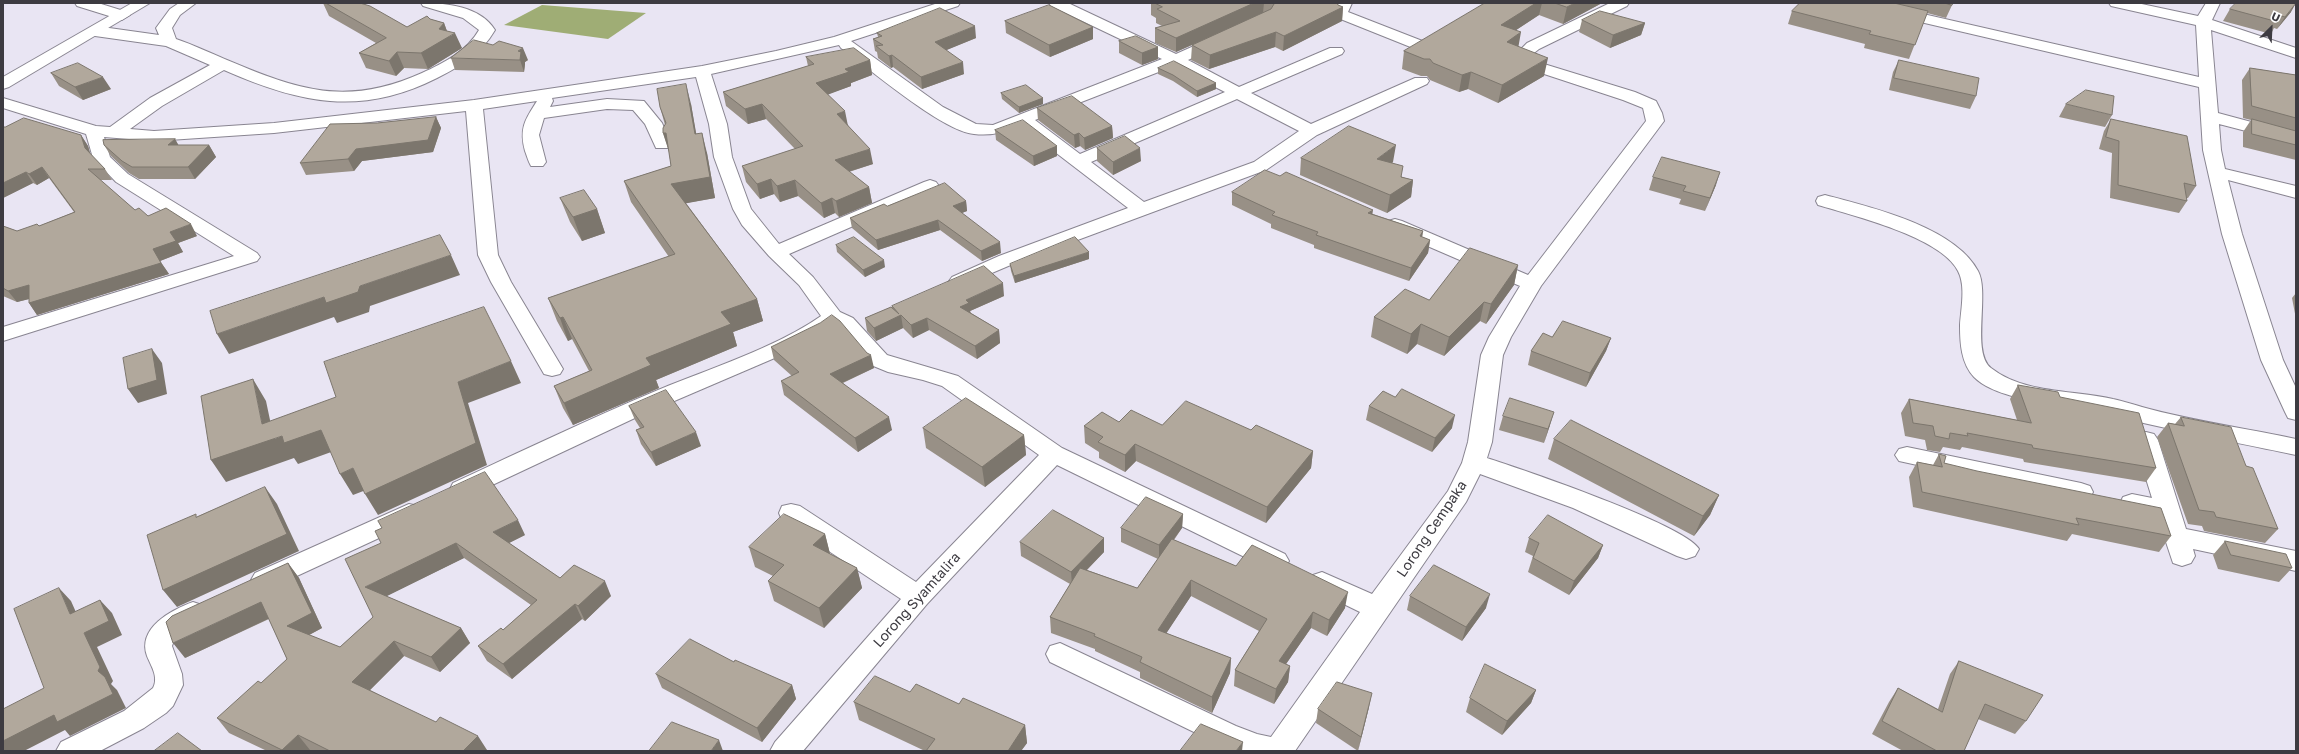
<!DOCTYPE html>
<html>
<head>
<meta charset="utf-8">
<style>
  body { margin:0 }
  #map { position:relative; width:2299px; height:754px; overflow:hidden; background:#e9e5f3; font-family:"Golos Text",sans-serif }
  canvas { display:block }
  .frame { position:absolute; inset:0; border:4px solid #3d3b41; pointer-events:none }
  .north { position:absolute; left:2251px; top:8px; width:40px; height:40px; -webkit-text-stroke:3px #fff; paint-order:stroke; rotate:24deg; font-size:11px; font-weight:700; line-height:16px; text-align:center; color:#3d3b41 }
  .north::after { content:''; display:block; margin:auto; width:14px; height:18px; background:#3d3b41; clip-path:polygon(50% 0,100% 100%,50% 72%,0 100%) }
</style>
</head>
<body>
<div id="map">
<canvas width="2299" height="754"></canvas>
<div class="frame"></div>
<div class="north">U</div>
</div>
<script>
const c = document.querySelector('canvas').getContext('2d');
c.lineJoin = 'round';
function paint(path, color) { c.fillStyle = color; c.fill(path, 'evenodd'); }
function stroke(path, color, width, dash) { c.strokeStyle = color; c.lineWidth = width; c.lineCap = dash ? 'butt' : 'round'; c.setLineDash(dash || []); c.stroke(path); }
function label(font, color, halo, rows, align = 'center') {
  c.font = font + ' "Golos Text",sans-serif'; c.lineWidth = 3; c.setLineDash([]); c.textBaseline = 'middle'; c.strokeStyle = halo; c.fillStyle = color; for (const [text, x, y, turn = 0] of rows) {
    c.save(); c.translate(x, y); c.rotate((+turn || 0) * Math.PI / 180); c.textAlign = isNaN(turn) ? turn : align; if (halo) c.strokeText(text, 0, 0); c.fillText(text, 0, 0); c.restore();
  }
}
paint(new Path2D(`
  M 542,5 L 646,13 L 608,39 L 504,25 Z`), '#9fad75');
const minor = new Path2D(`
  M 75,3 L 98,3 L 127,12 L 130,15 L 122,20 L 77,6 Z
  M 179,3 L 196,3 L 180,15 L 172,28 L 176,39 C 194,45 210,53 227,60 C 298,90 347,107 422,73 C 444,63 467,51 479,30 L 463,18 L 423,6 L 421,3 C 446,3 480,6 495,30 C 481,54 461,66 437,78 C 360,117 299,103 224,70 L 162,106 L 130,129 L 154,131 L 274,123 L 474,100 L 702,66 L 776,51 L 834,37 L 938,3 L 960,3 L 958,6 L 851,41 L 943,107 L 976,124 L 993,125 L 1162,59 L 1051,6 L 1049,3 L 1068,3 L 1176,54 L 1214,37 L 1224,37 L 1227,40 L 1224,43 L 1188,60 L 1239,87 L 1330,48 L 1342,48 L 1344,51 L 1342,54 L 1251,93 L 1311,124 L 1415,78 L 1427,78 L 1429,81 L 1427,84 L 1317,135 L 1266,170 L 1013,264 L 959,287 L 952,285 L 949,281 L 952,277 L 999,256 L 1128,208 L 1021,126 C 1005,132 992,136 974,134 C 942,131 870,69 841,48 L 839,45 L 711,74 L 727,124 L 732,157 L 751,209 L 779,244 L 924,182 L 930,180 L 936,182 L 939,186 L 936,190 L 789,254 L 813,277 L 840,312 L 853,318 L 887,355 L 958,376 L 1062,448 L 1285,554 L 1289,561 L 1285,568 L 1276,571 L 1267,568 L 1057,465 L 927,604 L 803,751 L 770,751 L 775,742 L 901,599 L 782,520 L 779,513 L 782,506 L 791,504 L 800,506 L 916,582 L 1039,455 L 942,386 L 923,380 L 888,372 L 871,365 L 844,333 L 835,326 L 822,335 L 791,351 L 637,417 L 471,495 L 462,498 L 453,495 L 450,489 L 453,483 C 522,451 589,419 658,390 C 709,369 777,347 821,316 L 799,285 L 769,256 L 742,225 L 733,209 L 714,157 L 709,124 L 696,77 L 552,98 L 553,101 L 550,107 L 607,99 L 644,101 L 662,123 L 671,144 L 668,148 L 656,148 L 645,124 L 633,110 L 607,109 L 544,118 L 539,135 L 546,162 L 543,166 L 531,166 C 528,161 527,156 525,151 C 519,128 525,120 537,101 L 483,109 L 498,255 L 511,282 L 563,369 L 560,374 L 552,376 L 544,374 L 491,282 L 478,255 L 466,111 L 274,133 L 154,141 L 104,137 L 110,157 L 128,174 L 257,253 L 260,257 L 257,261 L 3,341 L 3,327 L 234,256 L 116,182 L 93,158 L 86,134 L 3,108 L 3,98 L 96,126 L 110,127 L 150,98 L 210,65 L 166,46 L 95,36 L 90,34 L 87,31 L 90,28 L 95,26 L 159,35 L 156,28 L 170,9 ZM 1174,66 L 1225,92 L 1080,154 L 1035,120 ZM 1237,99 L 1299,131 L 1254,162 L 1144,202 L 1091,162 Z
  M 1338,3 L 1352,3 L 1348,12 L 1425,42 L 1427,45 L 1425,48 L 1413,48 L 1338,18 L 1333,11 Z
  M 1610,3 L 1629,3 L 1627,6 L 1539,49 L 1534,53 L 1534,57 L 1544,64 L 1635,92 L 1656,101 L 1662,113 L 1664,121 L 1541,286 L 1511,337 L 1503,355 L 1492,442 L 1487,458 C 1521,469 1686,525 1699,549 L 1695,556 L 1686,559 L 1677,556 L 1573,508 L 1480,474 L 1466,502 L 1295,751 L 1233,751 L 1050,662 L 1046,654 L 1050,646 L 1060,643 L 1236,726 L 1257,734 L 1271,737 L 1360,612 L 1313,589 L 1309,582 L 1313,575 L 1322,572 L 1372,594 L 1448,491 L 1462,463 L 1468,442 L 1481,355 L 1489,337 L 1520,286 L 1388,229 L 1385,225 L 1388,221 L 1395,219 L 1402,221 L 1528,275 L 1646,121 L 1643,108 L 1623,100 L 1532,70 L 1520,62 L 1518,52 L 1527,43 Z
  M 1849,3 L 1875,3 L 2199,77 L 2196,25 L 2111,6 L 2109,3 L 2137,3 L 2198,16 L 2206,3 L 2220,3 L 2212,20 L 2296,48 L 2296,58 L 2211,30 L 2218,113 L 2296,134 L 2296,144 L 2219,124 L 2221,150 L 2225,169 L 2296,186 L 2296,198 L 2228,180 L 2242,234 L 2283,360 L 2296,388 L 2296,420 L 2288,418 L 2285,412 L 2261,360 L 2222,234 L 2203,150 L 2199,87 L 1856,7 Z
  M 1825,195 C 1871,207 1955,227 1978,271 C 1990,293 1971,352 1991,368 C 2024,394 2074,390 2113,399 C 2123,401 2132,404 2142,407 C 2192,421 2245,428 2296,439 L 2296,455 C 2244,444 2191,434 2139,422 C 2130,420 2122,416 2113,414 C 2078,406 1999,403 1974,377 C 1961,363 1960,343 1960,325 C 1961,309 1966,286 1958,271 C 1941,237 1854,216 1818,205 L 1816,201 L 1818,197 Z
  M 2146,432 L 2154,434 L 2158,440 L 2186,529 L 2296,551 L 2296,571 L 2193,549 L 2195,556 L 2191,563 L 2182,566 L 2173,563 L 2158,518 L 2123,509 L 2120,503 L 2123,497 L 2132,494 L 2152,498 L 2134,440 L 2138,434 Z
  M 1907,447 L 2081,483 L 2090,486 L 2093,492 L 2090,498 L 2081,501 L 1899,461 L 1895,455 L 1899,449 Z
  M 409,504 L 418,506 L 421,513 L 418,520 L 273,587 L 264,590 L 255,587 L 251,580 L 255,573 Z
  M 193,602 L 202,605 L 206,613 C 199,628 177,629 172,646 L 182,674 L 183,685 L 173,706 L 166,713 L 144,728 L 100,751 L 56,751 L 61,742 L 124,711 L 153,688 C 159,677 151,666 147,656 C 137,628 171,610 193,602 Z`);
const major = new Path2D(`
  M 132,3 L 150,3 L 9,87 L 3,89 L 3,77 Z`);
stroke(minor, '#898591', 2);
stroke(major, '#898591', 2);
paint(minor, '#fff');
paint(major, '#fff');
paint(new Path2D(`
  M 323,3 L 360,3 L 407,27 L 430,19 L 444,23 L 447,31 L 462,48 L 428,69 L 404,68 L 396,76 L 366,68 L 359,53 L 376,43 L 329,16 Z
  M 1151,3 L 1337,3 L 1338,5 L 1343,7 L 1342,21 L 1283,51 L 1275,47 L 1209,69 L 1191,60 L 1192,45 L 1208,38 L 1176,52 L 1155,43 L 1155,28 L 1162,26 L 1156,23 L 1156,18 L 1151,15 Z
  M 1485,3 L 1602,3 L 1563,24 L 1539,15 L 1516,30 L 1518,46 L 1544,76 L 1498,103 L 1468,89 L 1459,92 L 1430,80 L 1427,76 L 1421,76 L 1402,69 L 1404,51 Z
  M 1800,3 L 1953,3 L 1946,18 L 1927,13 L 1909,59 L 1864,48 L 1865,44 L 1788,24 L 1792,11 Z
  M 2230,9 L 2291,12 L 2277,29 L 2274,28 L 2271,34 L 2223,21 Z
  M 1582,20 L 1645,23 L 1641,35 L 1610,48 L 1579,32 Z
  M 1005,21 L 1093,27 L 1093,39 L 1050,57 L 1006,33 Z
  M 877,33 L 976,38 L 946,50 L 964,74 L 922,89 L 893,67 L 891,68 L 878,58 L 877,52 L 875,51 L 873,39 L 878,37 Z
  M 1119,41 L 1158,47 L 1158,59 L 1142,65 L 1119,53 Z
  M 806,57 L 870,60 L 872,75 L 851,83 L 851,86 L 828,94 L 873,164 L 849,172 L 869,187 L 872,203 L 839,217 L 835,213 L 824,218 L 798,196 L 780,202 L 774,194 L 760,199 L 746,182 L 742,166 L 795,149 L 766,119 L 748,124 L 726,106 L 723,92 L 808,66 Z
  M 451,58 L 528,60 L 525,62 L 525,64 L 524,72 L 455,70 Z
  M 1899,60 L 1976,96 L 1970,109 L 1889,90 L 1893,72 Z
  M 1158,68 L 1216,83 L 1216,89 L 1197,97 L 1173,81 L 1158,74 Z
  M 2250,68 L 2296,75 L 2296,160 L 2243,147 L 2243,132 L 2251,120 L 2243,118 L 2242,80 Z
  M 51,73 L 111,89 L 83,100 L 59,86 Z
  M 1001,93 L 1043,98 L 1043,104 L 1019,113 L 1002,99 Z
  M 691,104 L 696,134 L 707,153 L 715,198 L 686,203 L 757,299 L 763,321 L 733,332 L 737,346 L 656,380 L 659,388 L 573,425 L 563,408 L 554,386 L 589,371 L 572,339 L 568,341 L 557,321 L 548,298 L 669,257 L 631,202 L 624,181 L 671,166 L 669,152 L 663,133 L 665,125 L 660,107 Z
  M 2066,104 L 2112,115 L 2105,127 L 2059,117 Z
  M 1037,108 L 1112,126 L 1113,138 L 1085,150 L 1080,146 L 1075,148 L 1038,120 Z
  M 436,117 L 441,128 L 433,152 L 362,161 L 354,171 L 306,175 L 300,163 L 377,123 Z
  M 2111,119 L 2196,186 L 2188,198 L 2186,198 L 2187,201 L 2179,213 L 2110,198 L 2112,153 L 2099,149 L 2104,131 Z
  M 3,127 L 81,135 L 88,146 L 90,154 L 105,169 L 112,180 L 100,180 L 135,210 L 197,236 L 178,243 L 183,252 L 160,261 L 169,274 L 37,315 L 29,303 L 29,299 L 17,302 L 3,296 L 3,226 L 17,231 L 39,226 L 74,212 L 49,178 L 37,185 L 33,183 L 3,198 Z
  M 995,130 L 1057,146 L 1057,156 L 1034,166 L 996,140 Z
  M 175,139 L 178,145 L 209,145 L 216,157 L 195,179 L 139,179 L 129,173 L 111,156 L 104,145 Z
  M 1097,148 L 1141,161 L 1113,175 L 1097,161 Z
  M 1301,158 L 1393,162 L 1392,163 L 1402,177 L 1413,180 L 1411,197 L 1387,213 L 1300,175 Z
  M 1280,176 L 1373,214 L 1423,231 L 1422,237 L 1430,240 L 1428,253 L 1409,281 L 1314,248 L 1314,245 L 1271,228 L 1271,224 L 1232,205 L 1232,192 Z
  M 1653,177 L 1716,185 L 1705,211 L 1679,204 L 1681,199 L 1649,190 Z
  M 560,198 L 597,209 L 605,233 L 582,241 L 570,222 Z
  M 966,201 L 967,211 L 962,213 L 1001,253 L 982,261 L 940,230 L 878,250 L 852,228 L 850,218 L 887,206 Z
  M 836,245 L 885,267 L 865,277 L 837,252 Z
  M 1089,259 L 1015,283 L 1011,271 L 1010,264 Z
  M 1518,265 L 1514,285 L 1486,324 L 1480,321 L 1444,356 L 1417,344 L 1407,354 L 1371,337 L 1374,317 L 1429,300 Z
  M 2296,293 L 2296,319 L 2292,298 Z
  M 1004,296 L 970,311 L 971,313 L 999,330 L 1000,343 L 977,359 L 929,330 L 913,338 L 903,328 L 876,341 L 867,331 L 865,318 L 892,307 L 892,306 Z
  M 1552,337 L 1611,338 L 1606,351 L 1586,387 L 1528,365 L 1531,351 Z
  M 771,347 L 867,353 L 874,368 L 843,383 L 892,430 L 858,452 L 784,395 L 781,381 L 792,376 L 774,360 Z
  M 2018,385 L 2060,397 L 2156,468 L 2146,482 L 2024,462 L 2023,459 L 1962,447 L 1960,450 L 1943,447 L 1940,452 L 1927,450 L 1925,440 L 1905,436 L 1901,413 L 1909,399 L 2017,420 L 2010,399 Z
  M 629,406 L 701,446 L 656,466 L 641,444 L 636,430 L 640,428 L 635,420 Z
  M 1369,406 L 1452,428 L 1432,452 L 1366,420 Z
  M 1503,416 L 1550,425 L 1544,443 L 1499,430 Z
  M 2181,417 L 2246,466 L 2278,529 L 2265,543 L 2204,531 L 2202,526 L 2188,524 L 2157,437 L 2168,423 L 2175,424 Z
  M 1119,422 L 1162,425 L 1251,430 L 1313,451 L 1311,468 L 1266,523 L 1136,461 L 1125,472 L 1099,458 L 1099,452 L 1085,443 L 1084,426 Z
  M 923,428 L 1024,435 L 1026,455 L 985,487 L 926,448 Z
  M 1554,439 L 1719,495 L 1710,515 L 1694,536 L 1548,459 Z
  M 1939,454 L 1944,463 L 2171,536 L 2159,552 L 2072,534 L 2067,541 L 1913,507 L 1909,477 L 1917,462 L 1933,465 Z
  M 1183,514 L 1182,528 L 1174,540 L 1236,566 L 1345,608 L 1327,636 L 1311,628 L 1286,664 L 1290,666 L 1288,682 L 1274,704 L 1234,686 L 1235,670 L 1259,631 L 1191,596 L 1166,633 L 1231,658 L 1230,673 L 1212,713 L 1140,678 L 1140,672 L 1095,651 L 1095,649 L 1051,633 L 1050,617 L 1070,584 L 1021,556 L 1020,542 L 1104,538 L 1104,552 L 1087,570 L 1137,588 L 1158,559 L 1121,542 L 1121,528 Z
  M 825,534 L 830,554 L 857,568 L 862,588 L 824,628 L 774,601 L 768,581 L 773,576 L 755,567 L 749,547 Z
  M 525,535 L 509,543 L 560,578 L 611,596 L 585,621 L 582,619 L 512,679 L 487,661 L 478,646 L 503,630 L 531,605 L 464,558 L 386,596 L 461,628 L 470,643 L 440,672 L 404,656 L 370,690 L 487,750 L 487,751 L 312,751 L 310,750 L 309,751 L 267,751 L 229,733 L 217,718 L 261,683 L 287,659 L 269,619 L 185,658 L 288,563 L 299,578 L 322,628 L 309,635 L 340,647 L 373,617 L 381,543 Z
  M 1529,538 L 1603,545 L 1598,558 L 1569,595 L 1528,572 L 1533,556 L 1525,552 Z
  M 2225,541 L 2292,568 L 2279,582 L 2218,569 L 2213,555 Z
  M 1410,596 L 1486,608 L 1462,641 L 1407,610 Z
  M 1959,661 L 2026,721 L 2015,734 L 1978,719 L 1964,751 L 1903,751 L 1872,734 L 1889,702 L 1898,688 L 1938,709 L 1950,674 Z
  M 734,662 L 792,685 L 796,699 L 762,742 L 662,688 L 656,674 Z
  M 1536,690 L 1531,703 L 1502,735 L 1466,712 L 1470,698 Z
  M 910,692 L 959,704 L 1025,725 L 1027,743 L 1021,751 L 925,751 L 859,720 L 854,702 Z
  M 1369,707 L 1358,751 L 1316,723 L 1318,709 Z`), '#989086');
paint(new Path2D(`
  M 1254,3 L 1264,3 L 1263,13 L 1176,52 L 1176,38 Z
  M 1536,3 L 1542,3 L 1539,15 L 1498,42 L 1501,25 Z
  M 1575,3 L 1602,3 L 1563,24 L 1567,7 Z
  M 2296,3 L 2291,12 L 2277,29 L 2285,17 Z
  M 1343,7 L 1342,21 L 1283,51 L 1284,36 Z
  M 444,23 L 449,37 L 455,33 L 462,48 L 428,69 L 421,53 Z
  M 1645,23 L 1641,35 L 1610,48 L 1613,35 Z
  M 975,26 L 976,38 L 937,54 L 935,42 Z
  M 1093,27 L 1093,39 L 1050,57 L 1049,45 Z
  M 1276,32 L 1275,47 L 1209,69 L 1210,55 Z
  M 1521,32 L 1518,49 L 1507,42 Z
  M 1158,47 L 1158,59 L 1142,65 L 1142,53 Z
  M 523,48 L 528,60 L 525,62 L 525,64 L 524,72 L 520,60 L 518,51 Z
  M 397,52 L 404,68 L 396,76 L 389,61 Z
  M 892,55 L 893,67 L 891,68 L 889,56 Z
  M 1548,58 L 1544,76 L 1498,103 L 1502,85 Z
  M 870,60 L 872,75 L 851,83 L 851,86 L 819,98 L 816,83 L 845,69 Z
  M 963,62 L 964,74 L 922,89 L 921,77 Z
  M 1471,72 L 1468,89 L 1459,92 L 1462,75 Z
  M 103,77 L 111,89 L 83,100 L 75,87 Z
  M 1216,83 L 1216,89 L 1197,97 L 1197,91 Z
  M 686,84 L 691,104 L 700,155 L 695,134 Z
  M 1043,98 L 1043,104 L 1019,113 L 1019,107 Z
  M 762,104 L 766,119 L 748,124 L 745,109 Z
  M 845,111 L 848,126 L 837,114 Z
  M 436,117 L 441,128 L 433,152 L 362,161 L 354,171 L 348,159 L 356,149 Z
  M 1112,126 L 1113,138 L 1085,150 L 1084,138 Z
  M 663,133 L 666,133 L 670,154 Z
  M 702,133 L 707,153 L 715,198 L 677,205 L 671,184 Z
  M 1079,133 L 1080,146 L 1075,148 L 1074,135 Z
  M 81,135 L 88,146 L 92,159 L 85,148 Z
  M 175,139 L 182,151 L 168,145 Z
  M 209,145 L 216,157 L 195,179 L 188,167 Z
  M 1396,145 L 1393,162 L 1375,176 L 1377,159 Z
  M 1057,146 L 1057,156 L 1034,166 L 1033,156 Z
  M 1140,148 L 1141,161 L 1113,175 L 1113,162 Z
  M 870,149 L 873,164 L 838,175 L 835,160 Z
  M 42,167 L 49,178 L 37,185 L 29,174 Z
  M 26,172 L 33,183 L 3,198 L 3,183 Z
  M 1720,172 L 1716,185 L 1705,211 Z
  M 771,179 L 774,194 L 760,199 L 757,184 Z
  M 795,180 L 798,196 L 780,202 L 777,186 Z
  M 1413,180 L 1411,197 L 1387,213 L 1390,195 Z
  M 869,187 L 872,203 L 839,217 L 836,201 Z
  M 832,198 L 835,213 L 824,218 L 821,203 Z
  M 966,201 L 967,211 L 954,216 L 953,206 Z
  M 597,209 L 605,233 L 582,241 L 573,217 Z
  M 1373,210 L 1371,223 L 1368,213 Z
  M 938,220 L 940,230 L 878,250 L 876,240 Z
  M 191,224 L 197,236 L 178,243 L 183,252 L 160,261 L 169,274 L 37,315 L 29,303 L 153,249 L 170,232 Z
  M 1423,231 L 1421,244 L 1420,236 Z
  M 1430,240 L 1428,253 L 1409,281 L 1411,268 Z
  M 1000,242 L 1001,253 L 982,261 L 981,251 Z
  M 1089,252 L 1089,259 L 1015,283 L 1014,276 Z
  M 451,255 L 460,275 L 370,306 L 369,312 L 337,323 L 334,317 L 229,354 L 217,334 L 324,297 L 360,286 Z
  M 884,260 L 885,267 L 865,277 L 863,270 Z
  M 1518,265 L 1514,285 L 1486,324 L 1491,304 Z
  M 1003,283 L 1004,296 L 970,311 L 971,316 L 960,307 L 966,300 Z
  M 29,285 L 37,297 L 17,302 L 8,291 Z
  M 757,299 L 763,321 L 733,332 L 737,346 L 656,380 L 659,388 L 573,425 L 564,403 L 646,358 L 721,312 Z
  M 1484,302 L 1480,321 L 1444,356 L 1449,337 Z
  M 901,315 L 903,328 L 876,341 L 874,328 Z
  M 563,317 L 572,339 L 568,341 L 560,318 Z
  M 927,318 L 929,330 L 913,338 L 911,325 Z
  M 1421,324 L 1417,344 L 1407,354 L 1411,334 Z
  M 999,330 L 1000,343 L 977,359 L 975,346 Z
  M 1611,338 L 1606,351 L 1586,387 L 1590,373 Z
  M 152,349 L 162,363 L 167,394 L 138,403 L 128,389 Z
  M 871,355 L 874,368 L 833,387 L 830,374 Z
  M 511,361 L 521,383 L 468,403 L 487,465 L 378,515 L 365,494 L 458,382 Z
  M 253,379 L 266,401 L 274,439 L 282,436 L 321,430 L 334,451 L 298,464 L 294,458 L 226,482 L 211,460 L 262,424 Z
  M 1554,412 L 1550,425 L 1544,443 L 1548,429 Z
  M 1455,415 L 1452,428 L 1432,452 L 1435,438 Z
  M 889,417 L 892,430 L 858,452 L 855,438 Z
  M 696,432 L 701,446 L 656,466 L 651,452 Z
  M 1024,435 L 1026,455 L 985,487 L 982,467 Z
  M 1135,444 L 1136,461 L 1125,472 L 1125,455 Z
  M 1313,451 L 1311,468 L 1266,523 L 1267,507 Z
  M 353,468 L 366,490 L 353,495 L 340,474 Z
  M 265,487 L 277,504 L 299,551 L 177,607 L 163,590 Z
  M 1719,495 L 1710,515 L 1694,536 L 1703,516 Z
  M 1183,514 L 1182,528 L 1159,559 L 1159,545 Z
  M 518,520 L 525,535 L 501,547 L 493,532 Z
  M 825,534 L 830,554 L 813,545 Z
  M 1104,538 L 1104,552 L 1072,585 L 1071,572 Z
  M 456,543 L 464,558 L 375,602 L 365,587 Z
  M 1603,545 L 1598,558 L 1569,595 L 1574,581 Z
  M 288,563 L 299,578 L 322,628 L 298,641 L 287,626 Z
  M 857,568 L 862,588 L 824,628 L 819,608 Z
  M 1191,580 L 1191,596 L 1158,646 L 1158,630 Z
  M 605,581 L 611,596 L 585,621 L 578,606 Z
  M 59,588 L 71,601 L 83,628 L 70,614 Z
  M 1348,592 L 1345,608 L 1327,636 L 1329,620 Z
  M 1490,594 L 1486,608 L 1462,641 L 1466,627 Z
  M 100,600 L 112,613 L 122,635 L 97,647 L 113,681 L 111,684 L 117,690 L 126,708 L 70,736 L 65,730 L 24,751 L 4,751 L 3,750 L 3,741 L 98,671 L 84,633 Z
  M 261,602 L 272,617 L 185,658 L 173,643 Z
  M 575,604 L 582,619 L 512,679 L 503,664 Z
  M 1313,612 L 1311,628 L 1277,677 L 1279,661 Z
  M 461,628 L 470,643 L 440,672 L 431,657 Z
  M 394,641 L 404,656 L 363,697 L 352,682 Z
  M 1231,658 L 1230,673 L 1212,713 L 1212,697 Z
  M 1290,666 L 1288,682 L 1274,704 L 1276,689 Z
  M 792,685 L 796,699 L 762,742 L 757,728 Z
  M 1536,690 L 1531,703 L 1502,735 L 1507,721 Z
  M 1372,693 L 1369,707 L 1358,751 L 1361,737 Z
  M 1025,725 L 1027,743 L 1021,751 L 1008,751 Z
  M 298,735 L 310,750 L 309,751 L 283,751 L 282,750 Z
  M 478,736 L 487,750 L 487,751 L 463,751 Z
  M 719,740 L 723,751 L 711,751 Z
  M 1243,742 L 1242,751 L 1236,751 Z`), '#7c766d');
const building = new Path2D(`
  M 326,3 L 360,3 L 370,6 L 407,27 L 427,16 L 430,19 L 444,23 L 439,29 L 455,33 L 421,53 L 397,52 L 389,61 L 359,53 L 386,38 Z
  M 1155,3 L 1254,3 L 1176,38 L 1155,28 L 1180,21 L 1157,9 L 1162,7 Z
  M 1273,3 L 1337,3 L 1338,5 L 1343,7 L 1284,36 L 1276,32 L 1210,55 L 1192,45 L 1271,9 L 1274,4 Z
  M 1485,3 L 1536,3 L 1501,25 L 1521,32 L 1507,42 L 1548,58 L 1502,85 L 1471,72 L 1462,75 L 1433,63 L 1430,59 L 1424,59 L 1404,51 Z
  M 1555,3 L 1575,3 L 1567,7 Z
  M 1800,3 L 1894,3 L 1928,11 L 1915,45 L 1869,34 L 1871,31 L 1792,11 Z
  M 1945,3 L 1953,3 L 1952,5 Z
  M 2236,3 L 2296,3 L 2285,17 L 2281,16 L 2278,22 L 2230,9 Z
  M 1049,5 L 1093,27 L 1049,45 L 1005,21 Z
  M 940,8 L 975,26 L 935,42 L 963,62 L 921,77 L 892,55 L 889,56 L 876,46 L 883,45 L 873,39 L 882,36 L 877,33 Z
  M 1600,11 L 1645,23 L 1613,35 L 1582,20 Z
  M 1136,36 L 1158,47 L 1142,53 L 1119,41 Z
  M 474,40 L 493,45 L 499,41 L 523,48 L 518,51 L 521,52 L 520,60 L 451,58 Z
  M 854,48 L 870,60 L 845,69 L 849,72 L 816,83 L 845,111 L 837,114 L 870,149 L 835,160 L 869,187 L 836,201 L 832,198 L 821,203 L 795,180 L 777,186 L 771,179 L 757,184 L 742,166 L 803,146 L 762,104 L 745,109 L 723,92 L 814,64 L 806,57 Z
  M 1899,60 L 1979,78 L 1976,96 L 1894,78 Z
  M 1174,61 L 1216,83 L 1197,91 L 1173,75 L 1158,68 Z
  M 78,63 L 103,77 L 75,87 L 51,73 Z
  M 2250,68 L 2296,75 L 2296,118 L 2252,106 Z
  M 686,84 L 695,134 L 702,133 L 710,177 L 671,184 L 757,299 L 721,312 L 731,324 L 646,358 L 651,365 L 564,403 L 554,386 L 592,370 L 563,317 L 560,318 L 548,298 L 675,254 L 624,181 L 671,166 L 666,133 L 663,133 L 663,128 L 666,123 L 660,107 L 657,89 Z
  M 1026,85 L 1043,98 L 1019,107 L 1001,93 Z
  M 2086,90 L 2114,96 L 2112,115 L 2066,104 Z
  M 1072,96 L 1112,126 L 1084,138 L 1079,133 L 1074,135 L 1037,108 Z
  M 436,117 L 428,140 L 356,149 L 348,159 L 300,163 L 330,124 L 377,123 Z
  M 24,118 L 81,135 L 85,148 L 105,169 L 88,169 L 135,210 L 139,208 L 148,216 L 166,208 L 191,224 L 170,232 L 176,241 L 153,249 L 161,263 L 29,303 L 29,285 L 8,291 L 3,288 L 3,226 L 17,231 L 37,224 L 39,226 L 75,212 L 42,167 L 29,174 L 26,172 L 3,183 L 3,127 L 5,127 Z
  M 2111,119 L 2187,136 L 2196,186 L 2184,183 L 2187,201 L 2118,185 L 2119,141 L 2106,137 Z
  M 2252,119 L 2296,131 L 2296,145 L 2252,134 Z
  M 1023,120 L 1057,146 L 1033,156 L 995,130 Z
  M 1349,126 L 1396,145 L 1377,159 L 1403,166 L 1401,177 L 1413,180 L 1390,195 L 1301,158 Z
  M 1125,136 L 1140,148 L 1113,162 L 1097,148 Z
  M 175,139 L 168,145 L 209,145 L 188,167 L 132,167 L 122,161 L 104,145 L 103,140 Z
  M 1662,157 L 1720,172 L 1710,198 L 1683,191 L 1686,186 L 1653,177 Z
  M 1265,170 L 1280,176 L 1286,172 L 1373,210 L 1368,213 L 1423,231 L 1420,236 L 1430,240 L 1411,268 L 1316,235 L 1318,232 L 1272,215 L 1275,212 L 1232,192 Z
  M 945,183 L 966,201 L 953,206 L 1000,242 L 981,251 L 938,220 L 876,240 L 850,218 L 884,204 L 887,206 Z
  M 584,190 L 597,209 L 573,217 L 560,198 Z
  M 440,235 L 451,255 L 360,286 L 358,292 L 326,303 L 324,297 L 217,334 L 210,311 Z
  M 854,237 L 884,260 L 863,270 L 836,245 Z
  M 1075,237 L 1089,252 L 1014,276 L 1010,264 Z
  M 1470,248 L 1518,265 L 1491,304 L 1484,302 L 1449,337 L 1421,324 L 1411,334 L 1374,317 L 1405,289 L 1429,300 Z
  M 984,266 L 1003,283 L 966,300 L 969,303 L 960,307 L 999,330 L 975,346 L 927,318 L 911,325 L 901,315 L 874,328 L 865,318 L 891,307 L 899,314 L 892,306 Z
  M 484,307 L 511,361 L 458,382 L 476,443 L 365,494 L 353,468 L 340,474 L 321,430 L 284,443 L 282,436 L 211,460 L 201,396 L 253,379 L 262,424 L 336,397 L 324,362 Z
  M 832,315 L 840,321 L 867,353 L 871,355 L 830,374 L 889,417 L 855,438 L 781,381 L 799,372 L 771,347 L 820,323 Z
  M 1563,321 L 1611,338 L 1590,373 L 1531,351 L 1543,333 L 1552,337 Z
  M 152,349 L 157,380 L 128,389 L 123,358 Z
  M 2018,385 L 2058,392 L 2060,397 L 2139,413 L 2156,468 L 2033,448 L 2032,445 L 1967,433 L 1968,436 L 1950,433 L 1949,439 L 1935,436 L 1933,426 L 1913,423 L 1909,399 L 2031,423 Z
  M 1402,389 L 1455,415 L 1435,438 L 1369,406 L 1383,391 L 1395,397 Z
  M 666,390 L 696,432 L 651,452 L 636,430 L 644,427 L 629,406 Z
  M 966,398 L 1024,435 L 982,467 L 923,428 Z
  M 1510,398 L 1554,412 L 1548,429 L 1503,416 Z
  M 1186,401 L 1251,430 L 1256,425 L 1313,451 L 1267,507 L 1135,444 L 1125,455 L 1098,442 L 1103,437 L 1084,426 L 1102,412 L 1119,422 L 1131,410 L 1162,425 Z
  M 2181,417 L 2231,427 L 2246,466 L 2253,468 L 2278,529 L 2216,517 L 2214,512 L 2199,510 L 2168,423 L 2184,426 Z
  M 1571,420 L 1719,495 L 1703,516 L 1554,439 Z
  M 1939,454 L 1946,456 L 1944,463 L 1977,471 L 2161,508 L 2171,536 L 2076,518 L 2079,525 L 1922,492 L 1917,462 L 1942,467 Z
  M 485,472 L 518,520 L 493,532 L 560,578 L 574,565 L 605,581 L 578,606 L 575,604 L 503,664 L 478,646 L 501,628 L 503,630 L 537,600 L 456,543 L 365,587 L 461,628 L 431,657 L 394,641 L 352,682 L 436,722 L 440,717 L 478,736 L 463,751 L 330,751 L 298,735 L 282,750 L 217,718 L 258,681 L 261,683 L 287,659 L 261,602 L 173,643 L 166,622 L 172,616 L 288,563 L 312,613 L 287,626 L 340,647 L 373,617 L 345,559 L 381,543 L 375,531 L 382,528 L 378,521 Z
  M 265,487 L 287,534 L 163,590 L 147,535 L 196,514 L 196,517 Z
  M 1146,497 L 1183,514 L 1159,545 L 1121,528 Z
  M 1053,510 L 1104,538 L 1071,572 L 1020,542 Z
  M 784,514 L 825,534 L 813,545 L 857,568 L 819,608 L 768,581 L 784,565 L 749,547 Z
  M 1548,515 L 1603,545 L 1574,581 L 1533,558 L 1539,543 L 1529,538 Z
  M 1172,539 L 1236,566 L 1252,545 L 1348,592 L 1329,620 L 1313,612 L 1279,661 L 1290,666 L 1276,689 L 1235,670 L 1267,619 L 1191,580 L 1158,630 L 1231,658 L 1212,697 L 1140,662 L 1142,657 L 1094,636 L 1095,634 L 1050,617 L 1080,568 L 1137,588 Z
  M 2225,541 L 2286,554 L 2292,568 L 2231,555 Z
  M 1434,565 L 1490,594 L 1466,627 L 1410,596 Z
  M 59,588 L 70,614 L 100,600 L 109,621 L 84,633 L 100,667 L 98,671 L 105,677 L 113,694 L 57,722 L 54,715 L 3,741 L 3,709 L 44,688 L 14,609 Z
  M 690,639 L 734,662 L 735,660 L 792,685 L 757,728 L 656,674 Z
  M 1959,661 L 2043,695 L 2026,721 L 1985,704 L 1964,751 L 1937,751 L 1882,721 L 1898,688 L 1942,712 Z
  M 1485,664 L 1536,690 L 1507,721 L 1470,698 Z
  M 875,676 L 910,692 L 916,684 L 959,704 L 963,698 L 1025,725 L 1008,751 L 926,751 L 935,739 L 854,702 Z
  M 1337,682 L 1372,693 L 1361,737 L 1318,709 Z
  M 672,722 L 719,740 L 711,751 L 649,751 Z
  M 1201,724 L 1243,742 L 1236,751 L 1180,751 Z
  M 178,733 L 202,751 L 154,751 Z`);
paint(building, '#b1a89c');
stroke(building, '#7c766d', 1);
label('14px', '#3d3b41', '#fff', [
  ["Lorong Cempaka",1432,529,-56],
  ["Lorong Syamtalira",917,600,-48]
]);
</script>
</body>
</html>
